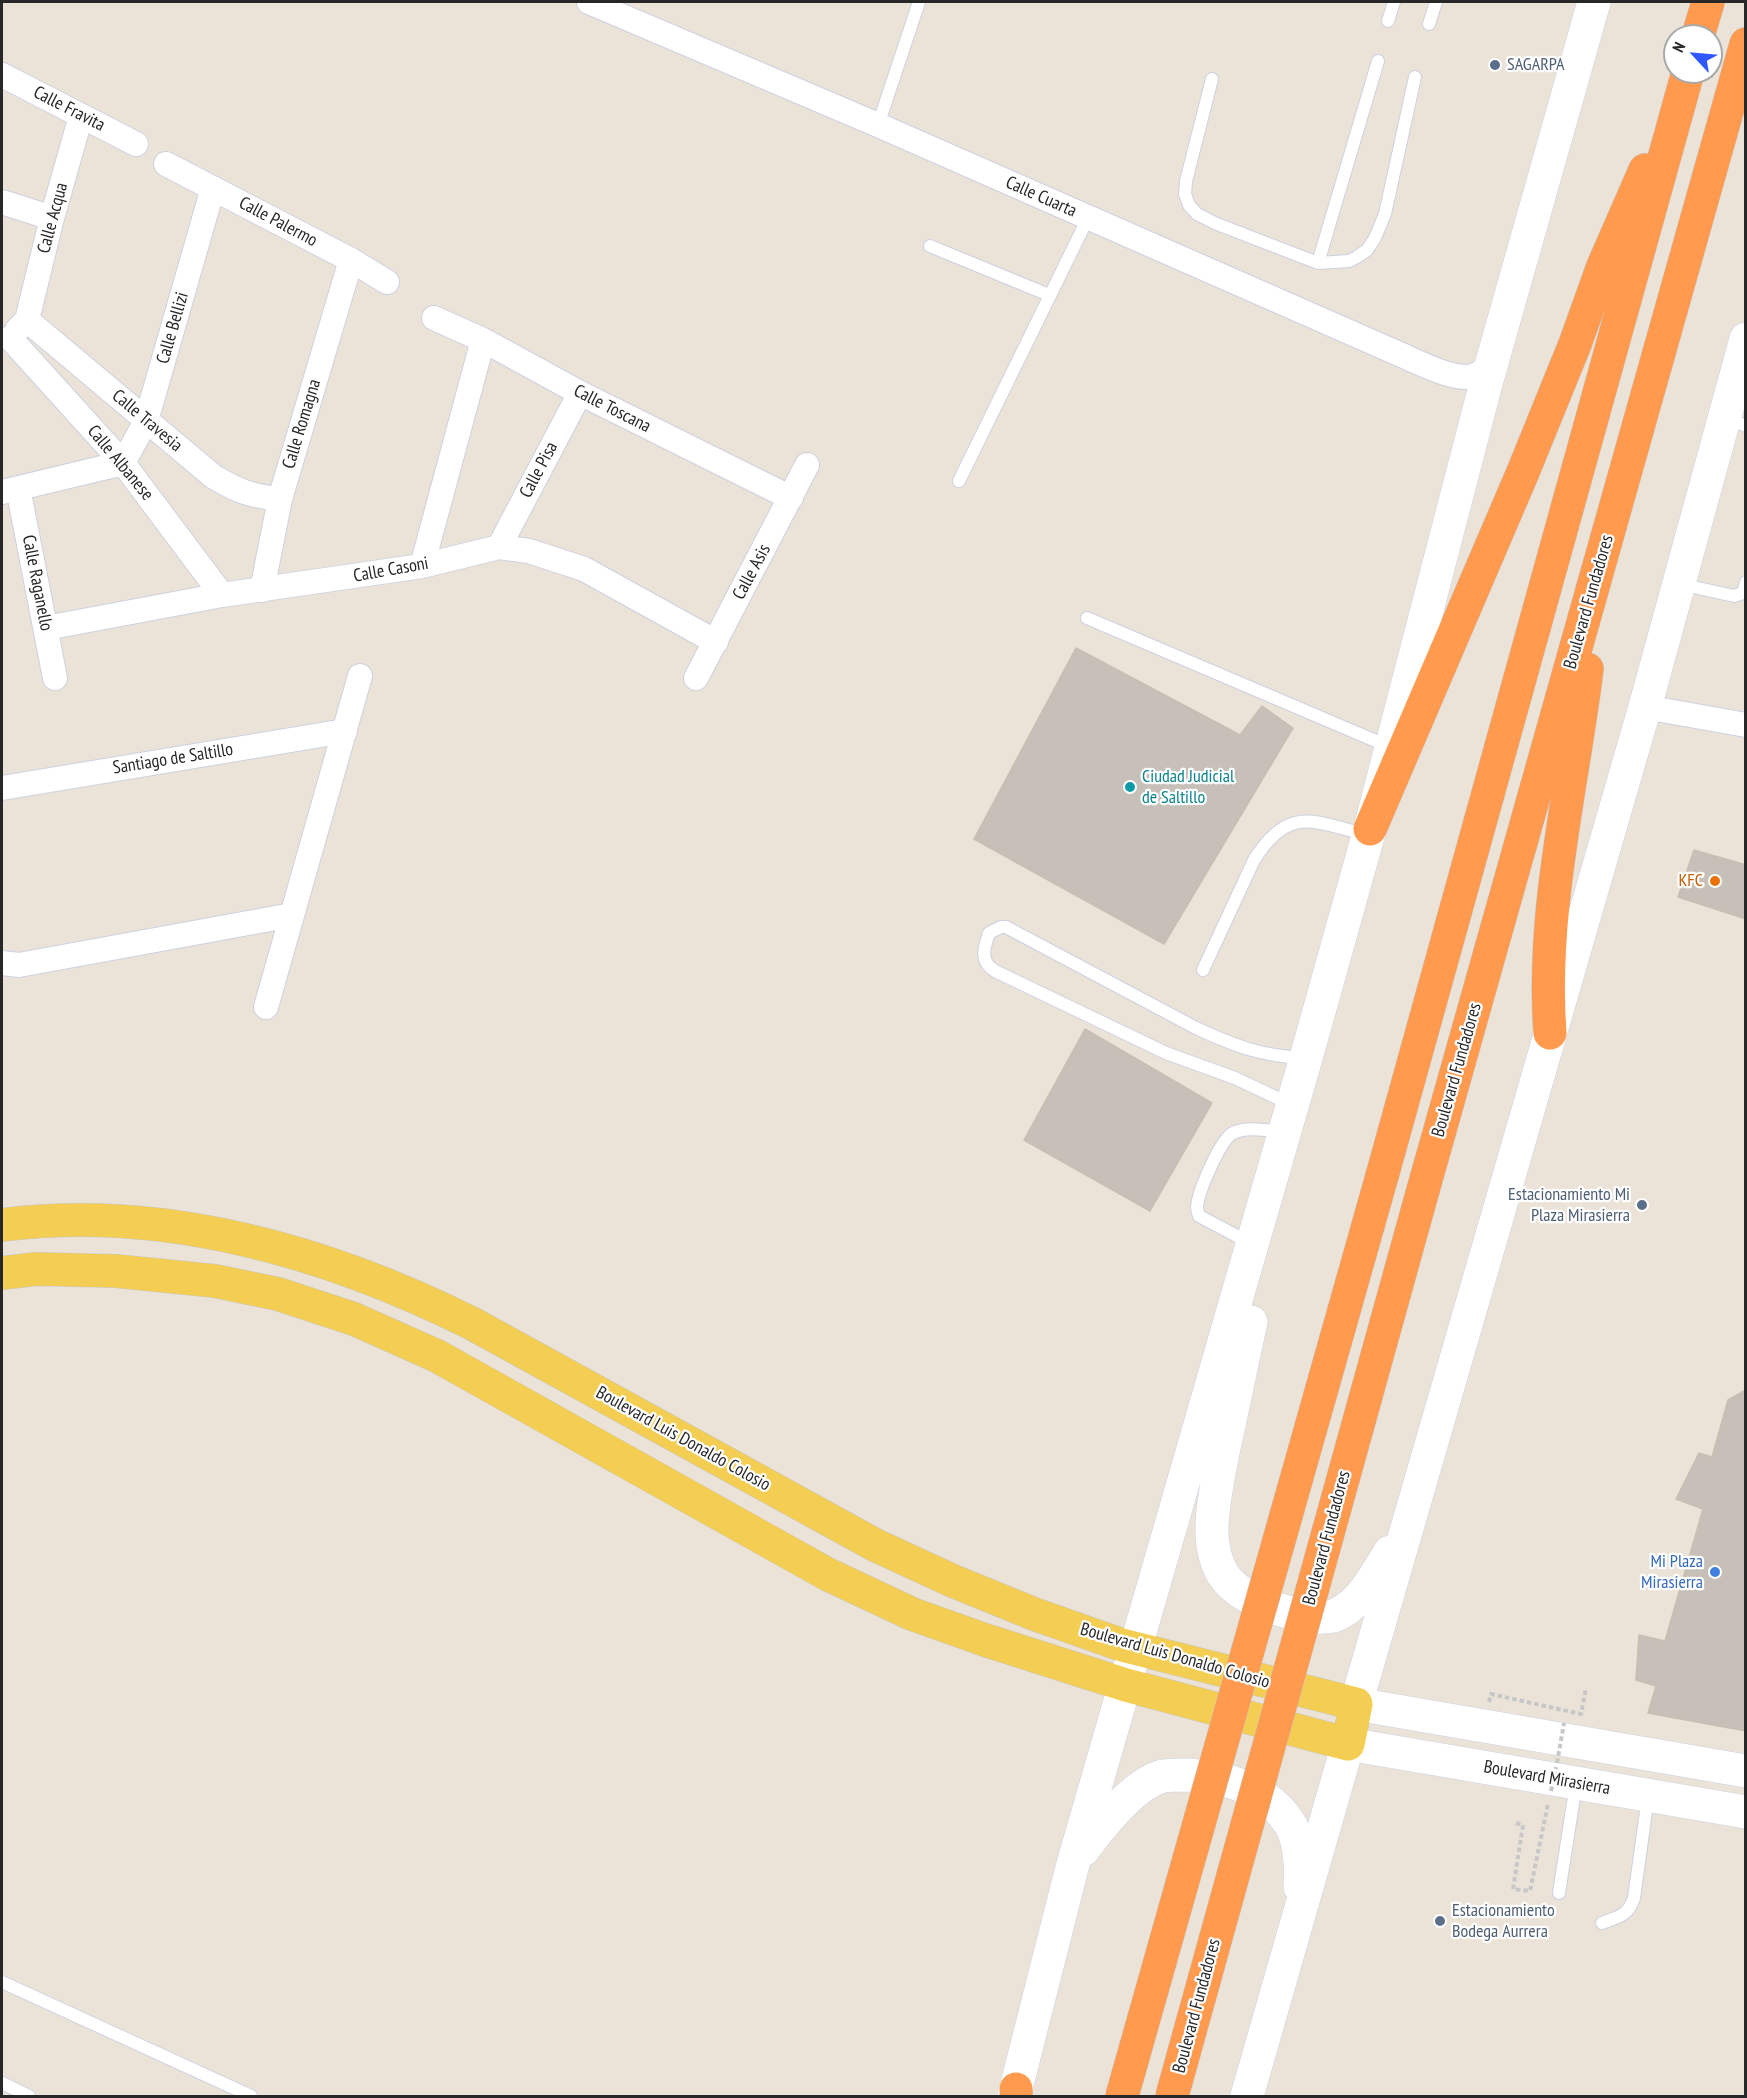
<!DOCTYPE html>
<html>
<head>
<meta charset="utf-8">
<style>
  body { margin:0 }
  #map { position:relative; width:1747px; height:2098px; overflow:hidden; background:#ebe3d8; font-family:"PT Sans Narrow",sans-serif }
  canvas { display:block }
  .frame { position:absolute; inset:0; border:3px solid #272727; pointer-events:none }
  .north { position:absolute; left:1663px; top:24px; width:60px; height:60px; box-sizing:border-box; background:#fff; border:2px solid #a9a9a9; border-radius:50%; rotate:296deg; font-size:16px; font-weight:700; line-height:24px; text-align:center; color:#272727 }
  .north::after { content:''; display:block; margin:auto; width:21px; height:27px; background:#3158ff; clip-path:polygon(50% 0,100% 100%,50% 72%,0 100%) }
</style>
</head>
<body>
<div id="map">
<canvas width="1747" height="2098"></canvas>
<div class="frame"></div>
<div class="north">N</div>
</div>
<script>
const c = document.querySelector('canvas').getContext('2d');
c.lineJoin = 'round';
function paint(path, color) { c.fillStyle = color; c.fill(path, 'evenodd'); }
function stroke(path, color, width, dash) { c.strokeStyle = color; c.lineWidth = width; c.lineCap = dash ? 'butt' : 'round'; c.setLineDash(dash || []); c.stroke(path); }
function label(font, color, halo, rows, align = 'center') {
  c.font = font + ' "PT Sans Narrow",sans-serif'; c.lineWidth = 4.5; c.setLineDash([]); c.textBaseline = 'middle'; c.strokeStyle = halo; c.fillStyle = color; for (const [text, x, y, turn = 0] of rows) {
    c.save(); c.translate(x, y); c.rotate((+turn || 0) * Math.PI / 180); c.textAlign = isNaN(turn) ? turn : align; if (halo) c.strokeText(text, 0, 0); c.fillText(text, 0, 0); c.restore();
  }
}
const building = new Path2D(`
  M 1076,648 L 1240,735 L 1262,706 L 1293,728 L 1164,944 L 974,839 Z
  M 1694,850 L 1746,865 L 1746,919 L 1678,897 Z
  M 1085,1029 L 1212,1103 L 1150,1211 L 1024,1140 Z
  M 1746,1390 L 1746,1731 L 1648,1713 L 1656,1686 L 1636,1680 L 1639,1635 L 1665,1641 L 1703,1509 L 1676,1499 L 1699,1453 L 1712,1457 L 1728,1400 Z`);
paint(building, '#c6c0b8');
stroke(building, '#c6bfb2', 1.5);
const lane = new Path2D(`
  M 1388,21 L 1394,2
  M 1429,24 L 1436,2
  M 1212,79 L 1186,181 L 1185,194 L 1189,205 L 1197,214 L 1217,224 L 1318,263 L 1349,261 L 1357,257 L 1367,250 L 1375,238 L 1385,214 L 1415,77
  M 878,125 L 919,2
  M 930,246 L 1049,295
  M 1318,263 L 1378,61
  M 1725,417 L 1746,426
  M 959,481 L 1088,218
  M 1680,584 L 1734,596 L 1743,593 L 1746,582
  M 1087,618 L 1390,747
  M 1203,970 L 1254,860 C 1289,804 1314,822 1368,835
  M 1292,1105 L 1235,1078 L 1166,1053 L 995,971 C 979,961 984,948 989,933 L 1001,927 L 1006,927 L 1196,1028 C 1235,1046 1261,1056 1304,1058
  M 1252,1244 L 1199,1216 C 1198,1213 1197,1210 1197,1207 C 1198,1192 1220,1140 1233,1133 C 1248,1126 1269,1131 1284,1132
  M 1559,1893 L 1576,1784
  M 1602,1923 C 1618,1917 1628,1916 1634,1898 L 1648,1797
  M 2,1982 L 251,2096
  M 2,2083 L 29,2096`);
const street = new Path2D(`
  M 589,2 L 878,125 L 1397,353 C 1416,361 1446,377 1466,377 C 1475,378 1485,369 1492,364
  M 2,75 L 136,144
  M 166,164 L 351,260 L 387,282
  M 2,202 L 52,218
  M 434,318 L 483,340 L 580,393 L 791,498
  M 27,320 L 214,477 C 240,492 251,496 280,499
  M 17,330 L 27,320 L 52,218 L 81,116
  M 10,338 L 123,463 L 222,595
  M 18,488 L 55,678
  M 2,492 L 123,463 L 146,421 L 213,188
  M 499,547 L 580,393
  M 422,566 L 483,340
  M 262,590 L 280,499 L 351,260
  M 46,628 L 222,595 L 422,566 L 499,547 L 529,551 L 584,569 L 716,642
  M 696,678 L 807,465
  M 1645,707 L 1746,725
  M 2,788 L 345,731
  M 2,963 L 19,965 L 292,915
  M 266,1007 L 360,676`);
const secondary = new Path2D(`
  M 1746,339 L 1645,707 L 1356,1704 L 1746,1771
  M 1251,1322 C 1242,1362 1234,1403 1225,1443 C 1220,1469 1211,1507 1212,1533 C 1212,1546 1216,1562 1222,1573 C 1236,1596 1271,1609 1297,1614 C 1308,1616 1321,1619 1333,1616 C 1360,1607 1376,1574 1390,1552
  M 1083,1850 C 1101,1826 1133,1784 1163,1776 C 1170,1775 1179,1775 1186,1775 C 1225,1776 1268,1789 1290,1824 C 1300,1841 1301,1868 1300,1887
  M 1014,2096 L 1073,1864 L 1306,1058 L 1370,829 L 1485,387 L 1594,2
  M 1247,2096 L 1348,1744 L 1746,1812`);
const primary = new Path2D(`
  M 2,1225 C 164,1204 329,1252 473,1324 L 875,1545 L 953,1581 L 1034,1614 L 1122,1645 L 1356,1704 L 1348,1744 L 1126,1685 L 985,1640 L 912,1614 L 827,1574 L 437,1356 L 354,1319 L 278,1294 L 215,1281 L 116,1271 L 36,1269 L 2,1273`);
const highway = new Path2D(`
  M 1698,36 L 1708,2
  M 1370,829 L 1523,472 L 1575,344 L 1603,266 L 1645,170
  M 1550,1033 C 1541,911 1572,790 1587,669
  M 1382,1176 L 1688,72
  M 1423,1190 L 1746,44
  M 1016,2096 L 1016,2089`);
stroke(lane, '#cdd1e1', 14);
stroke(street, '#cdd1e1', 26);
stroke(secondary, '#cdd1e1', 34);
stroke(primary, '#c7c7c7', 34);
stroke(highway, '#c7c7c7', 34);
stroke(new Path2D(`
  M 1489,1702 L 1491,1694 L 1581,1714 L 1586,1688
  M 1516,1823 L 1523,1825 L 1513,1889 L 1530,1891 L 1548,1804`), '#c7c7c7', 4, [4.5, 3]);
stroke(lane, '#fff', 12);
stroke(street, '#fff', 24);
stroke(secondary, '#fff', 33);
stroke(primary, '#f4ce53', 33);
stroke(highway, '#ff9a4f', 33);
const highwayBridge = new Path2D(`
  M 1122,2096 L 1382,1176
  M 1172,2096 L 1423,1190`);
stroke(highwayBridge, '#c7c7c7', 34, []);
stroke(new Path2D(`
  M 1557,1763 L 1564,1723
  M 1551,1791 L 1556,1767`), '#c7c7c7', 4, [4.5, 3]);
stroke(highwayBridge, '#ff9a4f', 33);
for (const [x, y, r, color] of [
  [1495,65,6,"#5c6f8a"],
  [1130,787,6,"#0f9aa8"],
  [1715,881,6,"#e8710a"],
  [1642,1205,6,"#5c6f8a"],
  [1715,1572,6,"#3f7fe0"],
  [1440,1921,6,"#5c6f8a"]
]) { const dot = new Path2D(); dot.arc(x, y, r, 0, 2 * Math.PI); c.fillStyle = color; c.fill(dot); stroke(dot, '#fff', 2); }
label('18px', '#4e5e75', '#fff', [
  ["SAGARPA",1507,65],
  ["Estacionamiento Mi",1630,1195,"right"],
  ["Plaza Mirasierra",1630,1216,"right"],
  ["Estacionamiento",1452,1911],
  ["Bodega Aurrera",1452,1932]
], 'left');
label('18px', '#272727', '#fff', [
  ["Calle Fravita",69,109,27],
  ["Calle Cuarta",1041,197,24],
  ["Calle Acqua",53,218,-75],
  ["Calle Palermo",278,222,28],
  ["Calle Bellizi",173,328,-74],
  ["Calle Toscana",612,409,27],
  ["Calle Travesia",147,421,40],
  ["Calle Romagna",302,424,-73],
  ["Calle Albanese",120,463,50],
  ["Calle Pisa",539,470,-62],
  ["Calle Casoni",391,570,-10],
  ["Calle Asis",752,572,-62],
  ["Calle Raganello",37,583,79],
  ["Boulevard Fundadores",1589,602,-74],
  ["Santiago de Saltillo",173,759,-9],
  ["Boulevard Fundadores",1457,1070,-74],
  ["Boulevard Luis Donaldo Colosio",683,1439,29],
  ["Boulevard Fundadores",1327,1538,-75],
  ["Boulevard Luis Donaldo Colosio",1175,1656,16],
  ["Boulevard Mirasierra",1547,1778,10],
  ["Boulevard Fundadores",1197,2006,-75]
]);
label('18px', '#0d838f', '#fff', [
  ["Ciudad Judicial",1142,777],
  ["de Saltillo",1142,798]
], 'left');
label('18px', '#c56008', '#fff', [
  ["KFC",1703,881]
], 'right');
label('18px', '#366cbe', '#fff', [
  ["Mi Plaza",1703,1562],
  ["Mirasierra",1703,1583]
], 'right');
</script>
</body>
</html>
